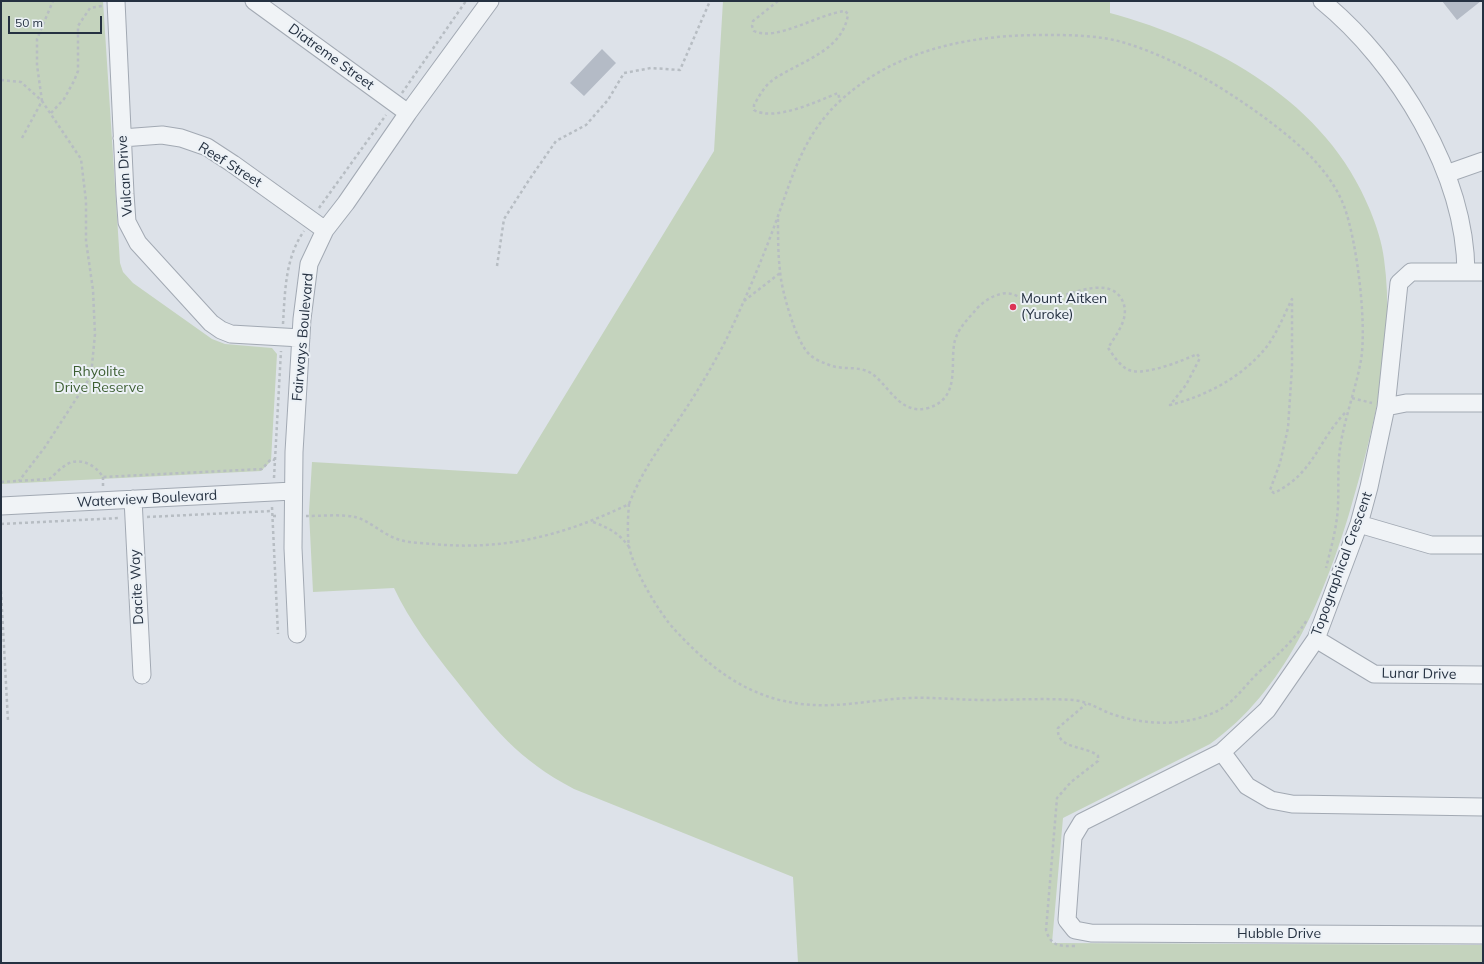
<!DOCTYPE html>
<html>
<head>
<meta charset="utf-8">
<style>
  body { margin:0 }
  #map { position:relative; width:1484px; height:964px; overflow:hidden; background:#dde2e9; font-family:Mulish,sans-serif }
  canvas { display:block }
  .frame { position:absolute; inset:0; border:2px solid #253141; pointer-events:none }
  .scale { position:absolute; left:8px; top:16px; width:94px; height:18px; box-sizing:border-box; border:2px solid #253141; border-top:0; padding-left:5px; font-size:12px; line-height:14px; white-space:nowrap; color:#253141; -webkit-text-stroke:3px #ecf1f6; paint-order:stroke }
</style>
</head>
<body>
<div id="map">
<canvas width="1484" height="964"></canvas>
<div class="frame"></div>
<div class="scale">50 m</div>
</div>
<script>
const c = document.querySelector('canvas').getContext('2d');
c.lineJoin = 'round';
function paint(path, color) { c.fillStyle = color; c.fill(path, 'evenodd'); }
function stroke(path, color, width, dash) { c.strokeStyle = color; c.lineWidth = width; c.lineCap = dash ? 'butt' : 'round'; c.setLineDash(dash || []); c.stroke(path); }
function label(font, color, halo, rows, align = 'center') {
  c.font = font + ' Mulish,sans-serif'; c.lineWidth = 4; c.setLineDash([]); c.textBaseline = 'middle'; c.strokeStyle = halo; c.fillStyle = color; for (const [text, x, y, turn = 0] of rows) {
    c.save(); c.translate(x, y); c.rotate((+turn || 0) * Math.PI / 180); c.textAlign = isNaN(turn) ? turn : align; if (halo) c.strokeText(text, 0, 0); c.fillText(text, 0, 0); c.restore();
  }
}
paint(new Path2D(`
  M 1,1 L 103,1 L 120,263 L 123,272 L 133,283 L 212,339 L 225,344 L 272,348 L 277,354 L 271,461 L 261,471 L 1,484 Z
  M 723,1 L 1110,1 L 1110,13 C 1216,42 1327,102 1370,210 C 1376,225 1382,242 1384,259 C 1396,345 1373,432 1349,514 C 1323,599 1285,691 1210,744 L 1063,818 L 1052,943 L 1483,945 L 1483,963 L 798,963 L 793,877 L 574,789 C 517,759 494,728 455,679 C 432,650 410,622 394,588 L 313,592 L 309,512 L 312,462 L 517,474 L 714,151 Z`), '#c4d3bd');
paint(new Path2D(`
  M 1442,1 L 1481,1 L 1457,20 Z
  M 602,49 L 616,63 L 584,96 L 570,83 Z`), '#b4bbc6');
const minor = new Path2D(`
  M 116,1 L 125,194 L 127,222 L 138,243 L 211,323 L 221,330 L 231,334 L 301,338
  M 254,1 L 408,113
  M 1322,1 C 1398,63 1465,173 1466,272
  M 122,138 L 162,135 L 181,138 L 207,147 L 233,164 L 325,230
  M 1446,174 L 1483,161
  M 1483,272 L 1411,272 L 1399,283 L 1386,407 L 1369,487 L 1359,524 L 1316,639 L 1267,710 L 1222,752 L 1082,822 L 1073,837 L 1067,920 L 1075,930 L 1091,933 L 1483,935
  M 1386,407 L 1406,403 L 1483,403
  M 133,499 L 142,675
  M 1,506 L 293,491
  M 1359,524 L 1431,545 L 1483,545
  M 297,634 L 293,548 L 294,452 L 302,319 L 309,264 L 325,230 L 346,203 L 408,113 L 490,1
  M 1316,639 L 1374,674 L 1483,675
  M 1222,752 L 1247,786 L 1271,800 L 1292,804 L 1483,807`);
stroke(minor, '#a2a9b3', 19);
stroke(new Path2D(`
  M 778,1 L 753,21 L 752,26 L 754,31 C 776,42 818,14 845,11 L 848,14 C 843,51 801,61 774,79 C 765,85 759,96 754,105 L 754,110 C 774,122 818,101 838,93 L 840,101
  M 1,80 L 21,82 L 42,101 L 81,159 L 86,201 L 86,241 L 93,290 L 95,334 L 91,376 L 45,447 L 19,481
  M 402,93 L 466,1
  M 51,113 L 64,99 L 74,81 L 78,71 L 78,26 L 90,8 L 102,6
  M 22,138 L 42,101 L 37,65 L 37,39 L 53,1
  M 319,208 L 386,115
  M 778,219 C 778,237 778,254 780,271 C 781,289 796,342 809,354 C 814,359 821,362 827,364 C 843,372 862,363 876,377 C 891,390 902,415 928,408 C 962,398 949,363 955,340 C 959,328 966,321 974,312 C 980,304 991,296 1001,294 C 1015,290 1025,304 1039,302 C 1061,299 1106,274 1121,298 C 1132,316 1117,333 1108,348 C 1114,356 1122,370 1133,371 C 1149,374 1182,361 1197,354 L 1200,358 L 1186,385 L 1170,405 C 1206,396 1240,378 1264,350 C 1276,336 1284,315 1292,299 L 1292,367 L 1288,428 L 1280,463 L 1270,490 L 1274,493 C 1315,473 1318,439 1347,411
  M 497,266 L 504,219 L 529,180 L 556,141 L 586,125 L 608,100 L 624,73 L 651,68 L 680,70 L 710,1
  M 744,301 L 780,273
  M 283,324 C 285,292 285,258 304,231
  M 1352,398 L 1372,403
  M 103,477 L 103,487
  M 274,478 L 281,351
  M 1,482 L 49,479 C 54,476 58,470 63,467 C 77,455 95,464 103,477 L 262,469 L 271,459 L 275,460
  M 629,504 C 628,517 627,532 629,546 C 633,569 659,613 675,630 C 720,679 765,708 833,705 C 858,704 883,699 909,698 C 934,697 959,700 985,700 C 1014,700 1044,698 1073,700 C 1086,701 1097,708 1109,713 C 1139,724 1177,727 1208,715 C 1232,707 1242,688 1259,672 C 1278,654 1292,643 1307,620
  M 272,507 L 278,634
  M 273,516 L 279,516
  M 306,516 C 320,516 342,514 355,517 C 369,520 383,535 400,540 C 410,543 423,543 433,544 C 505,551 565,535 629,504 C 643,469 659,449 679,419 C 696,394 712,367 726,340 C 745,300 763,258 778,216 C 794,171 805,133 841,100 C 899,47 976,34 1052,35 C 1075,35 1100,36 1122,42 C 1175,58 1221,86 1265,118 C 1297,142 1329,168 1344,206 C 1357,241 1367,324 1361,360 C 1356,388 1346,414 1341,442 C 1337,463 1339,485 1338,506 C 1337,527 1331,548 1326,568
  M 147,517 L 272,511
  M 593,522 C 609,528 619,533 629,547
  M 1,524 L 120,518
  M 1,591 L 8,721
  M 1075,946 C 1060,946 1051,947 1046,930 L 1057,798 L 1071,782 L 1098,761 L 1098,756 C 1086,745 1056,750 1058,728 L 1086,704`), '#b7bdc3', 2.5, [3, 3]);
stroke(minor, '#f0f3f6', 17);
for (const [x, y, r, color] of [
  [1013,307,4,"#dc3456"]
]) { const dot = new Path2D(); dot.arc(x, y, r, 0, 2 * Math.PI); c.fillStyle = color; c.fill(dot); stroke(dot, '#ecf1f6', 1.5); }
label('14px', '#253141', '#ecf1f6', [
  ["Diatreme Street",331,57,36],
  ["Reef Street",230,165,32],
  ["Vulcan Drive",125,176,-94],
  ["Fairways Boulevard",303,337,-85],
  ["Waterview Boulevard",147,499,-3],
  ["Topographical Crescent",1342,564,-70],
  ["Dacite Way",137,587,-93],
  ["Lunar Drive",1419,674,1],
  ["Hubble Drive",1279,934]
]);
label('14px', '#253141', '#ecf1f6', [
  ["Mount Aitken",1021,299],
  ["(Yuroke)",1021,315]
], 'left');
label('14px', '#3c5e31', '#ecf1f6', [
  ["Rhyolite",99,372],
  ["Drive Reserve",99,388]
]);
</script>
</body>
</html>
